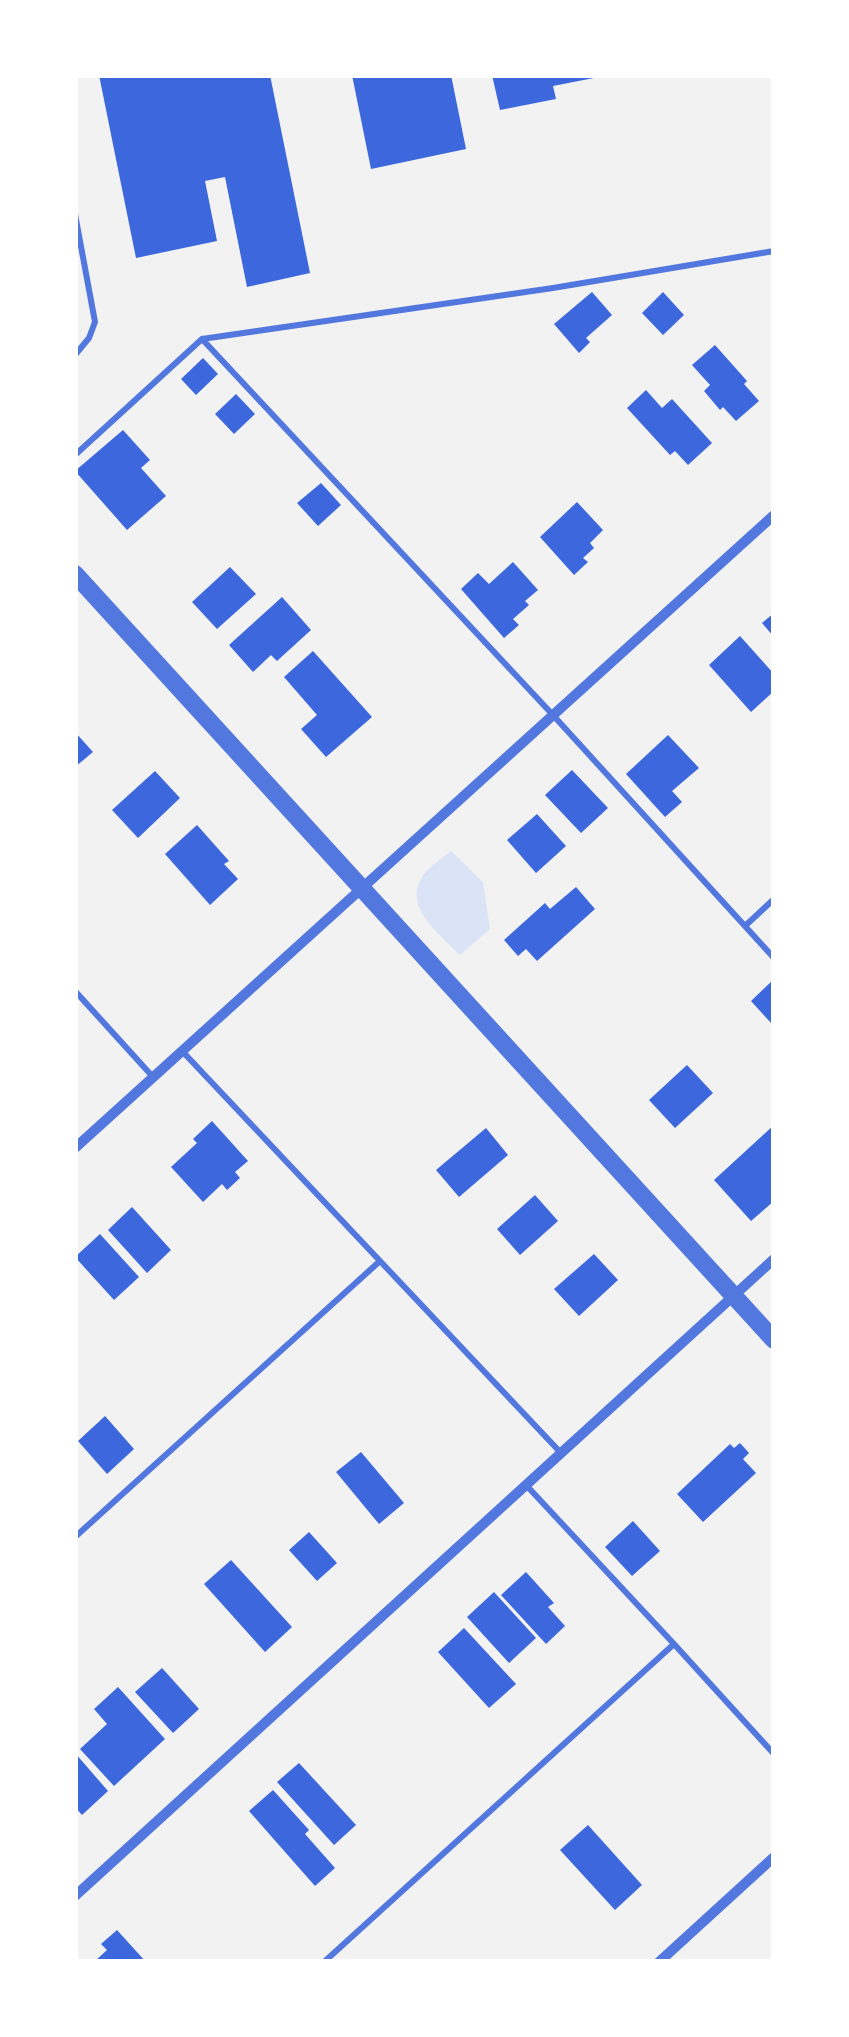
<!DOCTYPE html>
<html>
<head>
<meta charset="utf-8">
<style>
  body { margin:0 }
  #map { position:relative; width:849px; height:2037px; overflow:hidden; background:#f2f2f2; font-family:"Alegreya Sans",sans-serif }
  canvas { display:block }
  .frame { position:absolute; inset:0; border:78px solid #fff; pointer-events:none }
</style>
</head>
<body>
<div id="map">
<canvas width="849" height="2037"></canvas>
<div class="frame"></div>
</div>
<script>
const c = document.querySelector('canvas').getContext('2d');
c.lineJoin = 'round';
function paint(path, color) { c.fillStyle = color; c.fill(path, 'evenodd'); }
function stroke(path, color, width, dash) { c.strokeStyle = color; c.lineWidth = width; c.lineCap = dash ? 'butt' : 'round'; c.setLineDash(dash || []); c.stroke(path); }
paint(new Path2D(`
  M 451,851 L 483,882 L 490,929 L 460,955 C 440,934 403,908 422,877 C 428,867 442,858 451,851 Z`), '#dbe4f7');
paint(new Path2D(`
  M 99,75 L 270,75 L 310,273 L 247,287 L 225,177 L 205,181 L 217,241 L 136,258 Z
  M 352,75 L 451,75 L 466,149 L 371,169 Z
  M 492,75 L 599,75 L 599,77 L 553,86 L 556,99 L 500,110 Z
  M 592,292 L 612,315 L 586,338 L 590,342 L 579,353 L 554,324 Z
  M 663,292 L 684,315 L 663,335 L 642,313 Z
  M 715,345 L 747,381 L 744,384 L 759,401 L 736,421 L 723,407 L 720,410 L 704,391 L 710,385 L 692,365 Z
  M 203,358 L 218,374 L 196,395 L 181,379 Z
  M 646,390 L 662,408 L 672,399 L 712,443 L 688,465 L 675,451 L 670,455 L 627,408 Z
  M 236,394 L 255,414 L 234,434 L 215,414 Z
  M 123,430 L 150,460 L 141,468 L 166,496 L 127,530 L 75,471 Z
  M 321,483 L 341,505 L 318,526 L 297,503 Z
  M 577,502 L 603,530 L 590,543 L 594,548 L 583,558 L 588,562 L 574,575 L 540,537 Z
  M 513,562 L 538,590 L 525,601 L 529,605 L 513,619 L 519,625 L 504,638 L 461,589 L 478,573 L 489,584 Z
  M 230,567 L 256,594 L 217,629 L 192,602 Z
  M 282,597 L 311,630 L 277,661 L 271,655 L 253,672 L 229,645 Z
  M 774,613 L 774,637 L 762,623 Z
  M 740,636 L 774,674 L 774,691 L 751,712 L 709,665 Z
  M 313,651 L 372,717 L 326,757 L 301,729 L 317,715 L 284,677 Z
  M 75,732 L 93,752 L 75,767 Z
  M 668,735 L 699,768 L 672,791 L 682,802 L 665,817 L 626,774 Z
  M 572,770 L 608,808 L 581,833 L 545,795 Z
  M 155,771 L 180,798 L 138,838 L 112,810 Z
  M 537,814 L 566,846 L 536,873 L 507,840 Z
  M 197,825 L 229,861 L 224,864 L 238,879 L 210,905 L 165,854 Z
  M 576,887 L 595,909 L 537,961 L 526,949 L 518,956 L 504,940 L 545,903 L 550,909 Z
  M 774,979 L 774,1019 L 771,1023 L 751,1001 Z
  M 687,1065 L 713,1093 L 675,1128 L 649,1100 Z
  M 212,1121 L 248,1161 L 235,1172 L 240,1178 L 227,1190 L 222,1184 L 203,1202 L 171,1167 L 197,1143 L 193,1139 Z
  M 774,1125 L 774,1201 L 751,1221 L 714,1180 Z
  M 486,1128 L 508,1155 L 459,1197 L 436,1170 Z
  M 535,1195 L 558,1221 L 520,1255 L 497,1229 Z
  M 132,1207 L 171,1250 L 147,1273 L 108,1230 Z
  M 100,1234 L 139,1277 L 114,1300 L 75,1257 Z
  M 594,1254 L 618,1280 L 579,1316 L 554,1289 Z
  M 105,1416 L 134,1449 L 107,1474 L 78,1441 Z
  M 740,1443 L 749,1453 L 743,1459 L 756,1473 L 703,1522 L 677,1494 L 730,1444 L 734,1448 Z
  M 361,1452 L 404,1503 L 379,1524 L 336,1472 Z
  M 633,1521 L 660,1551 L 632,1576 L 605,1547 Z
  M 309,1532 L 337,1563 L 317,1581 L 289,1550 Z
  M 231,1560 L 292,1627 L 265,1652 L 204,1584 Z
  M 526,1572 L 554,1603 L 548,1607 L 565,1626 L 546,1644 L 501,1595 Z
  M 494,1592 L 536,1638 L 509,1663 L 467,1617 Z
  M 464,1628 L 516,1684 L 489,1708 L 438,1652 Z
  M 162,1668 L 199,1709 L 173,1733 L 135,1692 Z
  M 118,1687 L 165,1739 L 114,1786 L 80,1749 L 107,1724 L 94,1709 Z
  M 75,1753 L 108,1791 L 82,1815 L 75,1807 Z
  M 299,1763 L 356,1825 L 334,1845 L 277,1782 Z
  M 273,1790 L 309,1830 L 305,1834 L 335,1868 L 315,1886 L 249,1811 Z
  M 588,1825 L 642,1885 L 615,1910 L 560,1850 Z
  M 117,1930 L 146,1962 L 94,1962 L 107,1950 L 101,1944 Z`), '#3d67dc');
stroke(new Path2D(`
  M 75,214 L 95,322 L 89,338 L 75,355
  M 202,339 L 552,714 L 774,958
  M 75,455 L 202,339 L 553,288 L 774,251
  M 745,926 L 774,899
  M 75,991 L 153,1077
  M 183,1052 L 561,1453
  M 75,1537 L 380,1261
  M 674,1644 L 774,1754
  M 324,1962 L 674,1644 L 526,1485`), '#5277de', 6);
stroke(new Path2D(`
  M 75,1148 L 774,515
  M 75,1896 L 774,1259
  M 659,1962 L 774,1857`), '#5277de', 10);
stroke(new Path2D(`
  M 75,574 L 774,1340`), '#5277de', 18);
</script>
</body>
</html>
